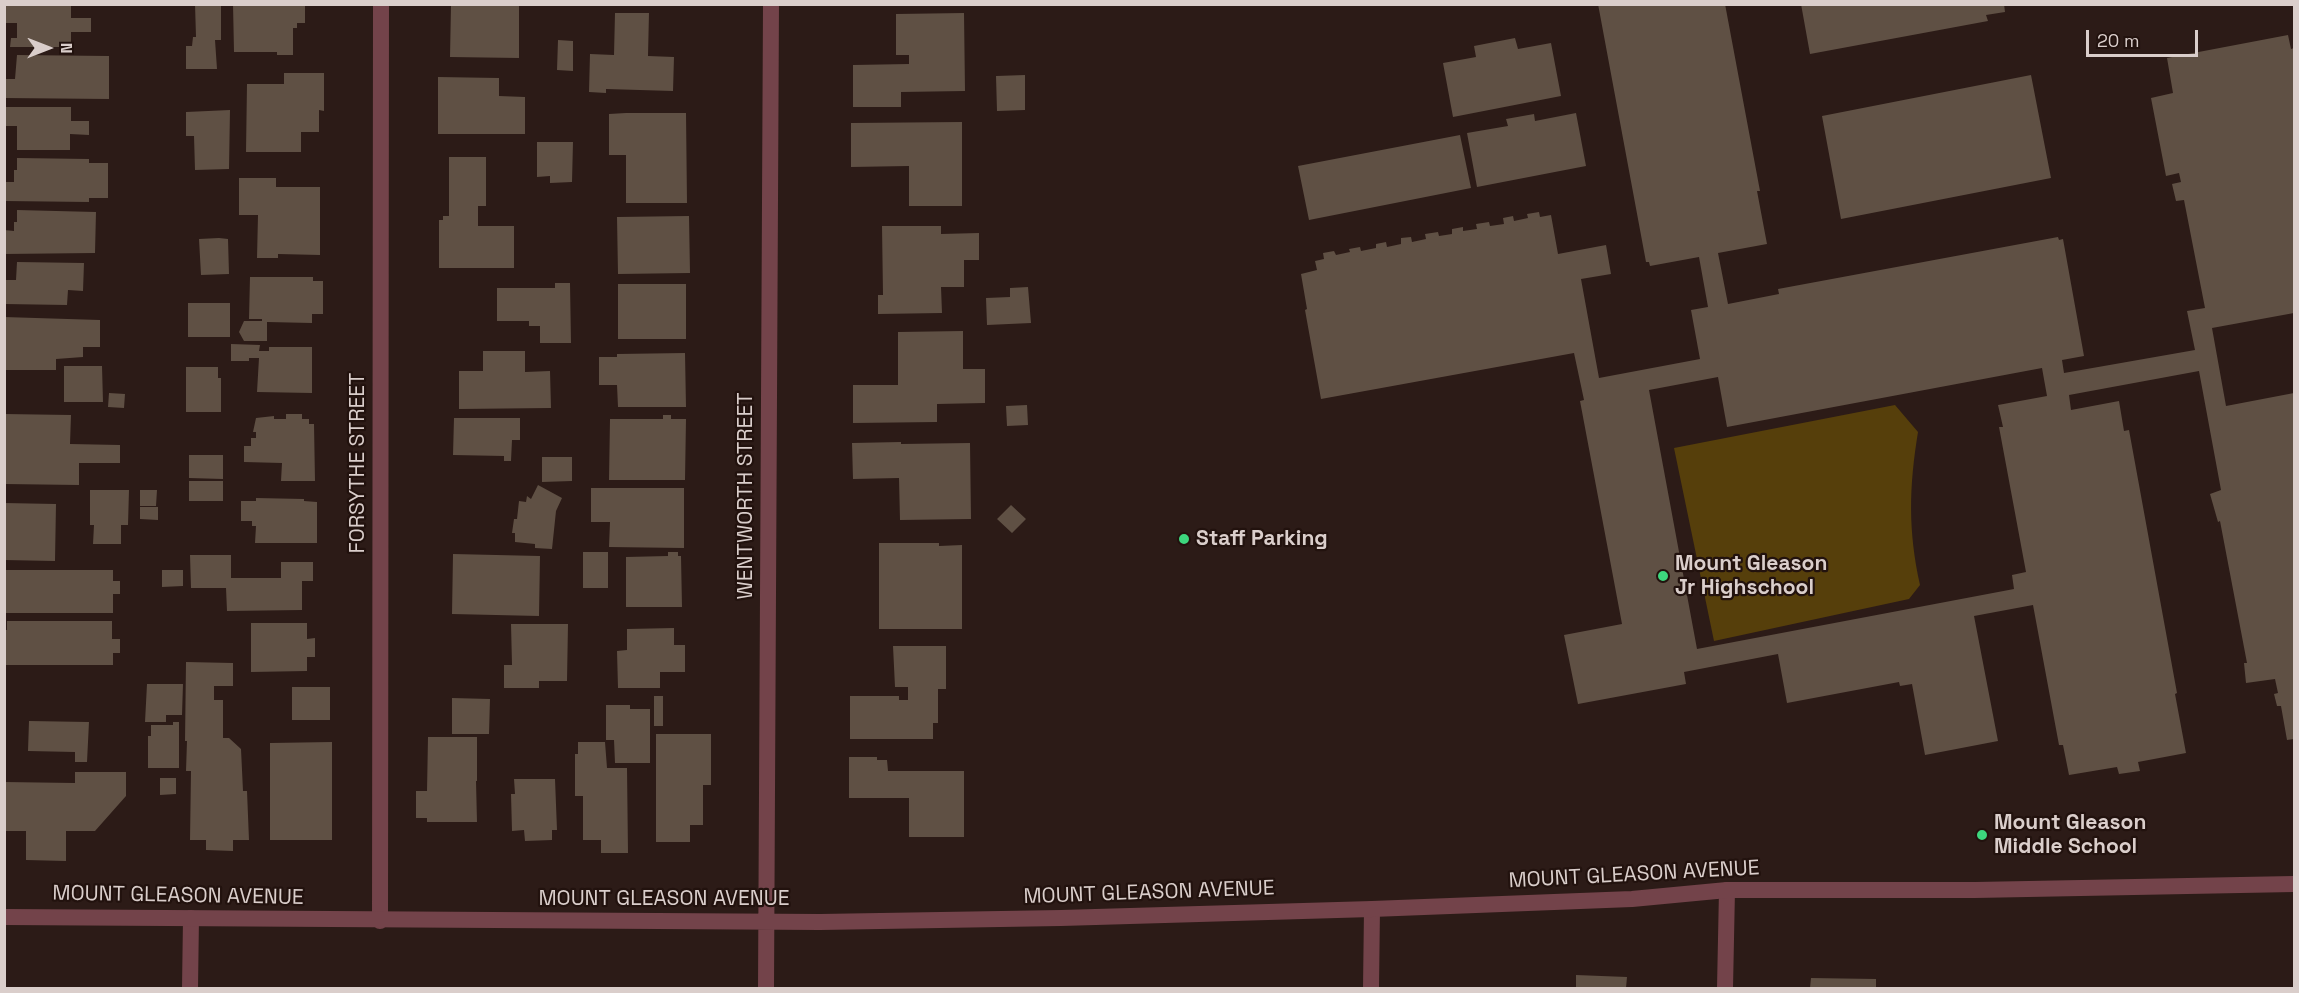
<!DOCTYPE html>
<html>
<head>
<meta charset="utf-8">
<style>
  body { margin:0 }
  #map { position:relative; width:2299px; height:993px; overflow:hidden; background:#2c1b17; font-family:"Space Grotesk",sans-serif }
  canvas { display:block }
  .frame { position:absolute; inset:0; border:6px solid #dacecb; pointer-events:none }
  .north { position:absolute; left:18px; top:18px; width:60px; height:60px; -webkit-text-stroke:4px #22120e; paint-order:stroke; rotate:90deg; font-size:16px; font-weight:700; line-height:24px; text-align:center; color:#dacecb }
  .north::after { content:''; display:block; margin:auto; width:21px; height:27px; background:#dacecb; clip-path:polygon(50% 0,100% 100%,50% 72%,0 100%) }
  .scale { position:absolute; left:2086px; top:30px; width:112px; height:27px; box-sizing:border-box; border:3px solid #dacecb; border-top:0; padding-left:8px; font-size:18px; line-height:21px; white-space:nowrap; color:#dacecb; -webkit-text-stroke:4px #22120e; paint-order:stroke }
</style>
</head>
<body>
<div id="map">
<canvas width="2299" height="993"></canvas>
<div class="frame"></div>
<div class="north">N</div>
<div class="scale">20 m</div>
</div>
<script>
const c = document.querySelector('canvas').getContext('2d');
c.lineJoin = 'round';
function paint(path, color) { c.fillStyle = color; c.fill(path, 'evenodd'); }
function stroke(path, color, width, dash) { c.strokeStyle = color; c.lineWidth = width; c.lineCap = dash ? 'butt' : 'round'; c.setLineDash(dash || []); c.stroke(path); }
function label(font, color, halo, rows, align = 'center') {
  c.font = font + ' "Space Grotesk",sans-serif'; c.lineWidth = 4.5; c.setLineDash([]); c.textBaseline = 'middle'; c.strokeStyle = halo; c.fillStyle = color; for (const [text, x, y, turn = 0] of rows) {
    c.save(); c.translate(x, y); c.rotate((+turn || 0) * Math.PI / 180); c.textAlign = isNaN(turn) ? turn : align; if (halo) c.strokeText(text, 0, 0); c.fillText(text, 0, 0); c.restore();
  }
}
paint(new Path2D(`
  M 1895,405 L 1918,432 C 1909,487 1908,530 1920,585 L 1909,599 L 1714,641 L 1674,448 Z`), '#563f0b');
paint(new Path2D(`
  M 4,4 L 71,4 L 71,18 L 91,18 L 91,32 L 71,32 L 71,47 L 10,47 L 11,38 L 17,38 L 17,23 L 4,23 Z
  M 195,4 L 221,4 L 221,40 L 215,40 L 217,69 L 186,69 L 186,46 L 192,46 L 193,37 L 196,37 Z
  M 233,4 L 305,4 L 305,23 L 297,23 L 297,28 L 293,28 L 293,55 L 277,55 L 277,52 L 234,52 Z
  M 1598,4 L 1725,4 L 1760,191 L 1757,191 L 1767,244 L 1718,253 L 1728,304 L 1779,294 L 1778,289 L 2058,237 L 2059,240 L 2063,239 L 2084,356 L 2062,360 L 2064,373 L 2195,350 L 2187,311 L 2205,308 L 2184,200 L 2176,201 L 2172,184 L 2181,182 L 2179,173 L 2166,176 L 2151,98 L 2173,93 L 2167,58 L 2288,35 L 2291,49 L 2294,48 L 2294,313 L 2212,328 L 2226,406 L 2294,393 L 2294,739 L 2287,740 L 2281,706 L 2277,706 L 2274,694 L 2278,693 L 2275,679 L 2246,683 L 2244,663 L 2247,663 L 2220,521 L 2218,522 L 2210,494 L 2221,490 L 2199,371 L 2069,395 L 2071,410 L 2119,401 L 2124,431 L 2129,430 L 2177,693 L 2175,694 L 2186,753 L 2138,762 L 2140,771 L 2119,774 L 2117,767 L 2069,775 L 2063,745 L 2059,745 L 2033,605 L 1974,616 L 1998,741 L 1925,755 L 1912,684 L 1900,686 L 1899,682 L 1787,703 L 1778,654 L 1684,672 L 1686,684 L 1578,704 L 1564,635 L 1622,624 L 1580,401 L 1584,400 L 1574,353 L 1321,399 L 1305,310 L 1307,309 L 1301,274 L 1317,270 L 1315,261 L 1324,259 L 1323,253 L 1334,251 L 1336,255 L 1350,252 L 1349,249 L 1360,247 L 1361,251 L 1376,248 L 1376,244 L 1386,242 L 1387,247 L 1401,244 L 1401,238 L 1411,237 L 1412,242 L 1426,239 L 1425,234 L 1438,232 L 1439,236 L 1452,234 L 1452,229 L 1463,227 L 1463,231 L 1477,229 L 1476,224 L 1489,222 L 1490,226 L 1504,224 L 1503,218 L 1513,216 L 1514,221 L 1528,218 L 1527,214 L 1539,212 L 1540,217 L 1551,215 L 1558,254 L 1606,245 L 1611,274 L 1581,279 L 1599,378 L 1700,359 L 1691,310 L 1708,307 L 1699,257 L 1650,266 L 1649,262 L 1646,262 ZM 2042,368 L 2047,396 L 1998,405 L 2003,427 L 1999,427 L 2026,572 L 2012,575 L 2014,589 L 1697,649 L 1649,390 L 1718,377 L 1727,427 Z
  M 1801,4 L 2004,4 L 2005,12 L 1986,15 L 1988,21 L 1810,54 Z
  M 451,5 L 519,6 L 519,58 L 450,57 Z
  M 615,13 L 649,13 L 648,56 L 674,57 L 673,91 L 606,89 L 606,93 L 589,92 L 590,54 L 614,55 Z
  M 964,13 L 965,91 L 901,92 L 901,107 L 853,107 L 853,65 L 909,64 L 909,55 L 896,55 L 896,14 Z
  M 1515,38 L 1518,49 L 1551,43 L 1561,96 L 1453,117 L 1443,63 L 1476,57 L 1474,46 Z
  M 558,40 L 573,41 L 573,71 L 557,70 Z
  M 17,55 L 109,56 L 109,99 L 4,98 L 4,79 L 15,79 Z
  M 284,73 L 324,73 L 324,111 L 319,110 L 319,132 L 301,132 L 301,152 L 246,152 L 247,84 L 284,84 Z
  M 1025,75 L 1025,110 L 997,111 L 996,76 Z
  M 2031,75 L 2051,178 L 1841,219 L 1822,116 Z
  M 438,77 L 499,78 L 499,96 L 525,97 L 525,134 L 438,134 Z
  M 4,107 L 71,107 L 71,121 L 89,121 L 89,135 L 70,134 L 70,150 L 17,150 L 17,126 L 4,126 Z
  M 230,110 L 229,169 L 195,170 L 194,136 L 186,136 L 186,112 Z
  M 626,113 L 686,113 L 687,203 L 626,203 L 626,155 L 609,155 L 609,114 Z
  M 1576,113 L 1586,166 L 1477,187 L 1467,133 L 1508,126 L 1506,119 L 1534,114 L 1535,121 Z
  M 962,122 L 962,206 L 909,206 L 909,166 L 851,167 L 851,123 Z
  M 1460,135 L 1471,188 L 1309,220 L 1298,166 Z
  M 537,142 L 573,142 L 572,182 L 550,183 L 550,176 L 537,177 Z
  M 449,157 L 486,157 L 486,206 L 478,206 L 478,226 L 514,226 L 514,268 L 439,268 L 439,220 L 443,220 L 443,216 L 449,216 Z
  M 17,158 L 89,159 L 89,163 L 108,163 L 108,198 L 89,198 L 89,202 L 4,201 L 4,182 L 14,182 L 14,170 L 17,170 Z
  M 239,178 L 276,178 L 276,187 L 320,187 L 320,255 L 278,254 L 278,258 L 257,258 L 258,215 L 239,215 Z
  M 17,210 L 96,212 L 95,253 L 4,254 L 4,230 L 14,231 L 14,222 L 17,222 Z
  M 689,216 L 690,273 L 618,274 L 617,217 Z
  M 882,226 L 941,226 L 941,234 L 979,233 L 979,260 L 964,260 L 964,287 L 941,287 L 942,313 L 878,314 L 878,295 L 883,295 Z
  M 219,238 L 228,239 L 229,274 L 201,275 L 199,239 Z
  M 17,262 L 84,263 L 83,291 L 68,290 L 67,305 L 4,304 L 4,280 L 16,280 Z
  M 250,277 L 313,277 L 313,281 L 323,281 L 323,314 L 312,314 L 312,323 L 267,322 L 267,341 L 244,341 L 239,332 L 244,321 L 262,321 L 262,319 L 249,319 Z
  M 555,283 L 570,283 L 571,343 L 540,343 L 540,326 L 529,326 L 529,321 L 497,321 L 497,288 L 555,288 Z
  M 618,284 L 686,284 L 686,339 L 618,339 Z
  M 1028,287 L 1031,323 L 987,325 L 986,298 L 1010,297 L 1010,288 Z
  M 188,303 L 230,303 L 230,337 L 188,337 Z
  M 4,317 L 100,320 L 100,347 L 83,347 L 83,357 L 56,359 L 56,370 L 4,370 Z
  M 963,331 L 963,369 L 985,369 L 985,403 L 937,404 L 937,422 L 853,423 L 853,385 L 898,385 L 898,332 Z
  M 231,344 L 260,345 L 259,351 L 269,351 L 269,347 L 312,347 L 312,393 L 257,392 L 259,358 L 249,358 L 249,361 L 231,361 Z
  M 483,351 L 525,351 L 525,372 L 550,371 L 551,408 L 459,409 L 459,371 L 483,371 Z
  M 685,353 L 686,407 L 618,407 L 617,385 L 599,385 L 599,357 L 617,357 L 617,354 Z
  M 64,366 L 102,366 L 103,402 L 64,402 Z
  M 186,367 L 218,367 L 218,378 L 221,378 L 221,412 L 186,412 Z
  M 109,393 L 125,394 L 124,408 L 108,407 Z
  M 1027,405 L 1028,425 L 1007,426 L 1006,406 Z
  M 4,414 L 71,415 L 70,444 L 120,445 L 120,463 L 79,463 L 79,485 L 4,484 Z
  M 286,414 L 302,414 L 302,419 L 309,419 L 309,424 L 314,424 L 315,481 L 281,481 L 282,463 L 244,462 L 244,446 L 251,446 L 251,438 L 256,438 L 256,432 L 253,432 L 256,418 L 274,416 L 274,419 L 286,419 Z
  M 663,415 L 671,415 L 671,419 L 686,419 L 685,480 L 609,480 L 610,419 L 663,419 Z
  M 454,418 L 520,418 L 520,440 L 512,440 L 511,461 L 504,461 L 504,456 L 453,455 Z
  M 901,442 L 901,444 L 970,443 L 971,519 L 900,520 L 899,478 L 853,479 L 852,443 Z
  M 189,455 L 223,455 L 223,479 L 189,478 Z
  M 542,457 L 572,457 L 572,481 L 542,482 Z
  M 189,481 L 223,481 L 223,501 L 189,501 Z
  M 538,485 L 562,498 L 556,511 L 552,549 L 535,548 L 535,544 L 515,542 L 515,533 L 512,533 L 514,519 L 517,519 L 519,501 L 526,502 L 527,496 L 531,499 Z
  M 591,488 L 684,488 L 684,548 L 609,547 L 610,522 L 591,522 Z
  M 90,490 L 129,490 L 128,525 L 121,525 L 121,544 L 93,544 L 94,525 L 90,525 Z
  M 140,490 L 157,490 L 156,506 L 140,506 Z
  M 256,498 L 304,499 L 304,501 L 317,502 L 317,543 L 255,543 L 256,526 L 252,526 L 252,521 L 241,521 L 241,501 L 256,501 Z
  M 4,503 L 56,504 L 55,561 L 4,560 Z
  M 1011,505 L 1026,519 L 1012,533 L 997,519 Z
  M 140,507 L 158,507 L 158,520 L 140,519 Z
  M 879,543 L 939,543 L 939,546 L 962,545 L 962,629 L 879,629 Z
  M 583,552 L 608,552 L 608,588 L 583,588 Z
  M 668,552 L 678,552 L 678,556 L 681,556 L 682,607 L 626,607 L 626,557 L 668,556 Z
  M 453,554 L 540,556 L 539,616 L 452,614 Z
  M 190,555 L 231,555 L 231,578 L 281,578 L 281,562 L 313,562 L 313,581 L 302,581 L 302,610 L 227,611 L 226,588 L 191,588 Z
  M 4,570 L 113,570 L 113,581 L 120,581 L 120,594 L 113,594 L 113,613 L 6,613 Z
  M 162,570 L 183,570 L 183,586 L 162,587 Z
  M 7,621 L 112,621 L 112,639 L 120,639 L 120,653 L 113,653 L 113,665 L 4,665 L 4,630 L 7,630 Z
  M 251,623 L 307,623 L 307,639 L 315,638 L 315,657 L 307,657 L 307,671 L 251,672 Z
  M 511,624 L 568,624 L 567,681 L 539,681 L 539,688 L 504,688 L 504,665 L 512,665 Z
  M 674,628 L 674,645 L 685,645 L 685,672 L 660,672 L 660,688 L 618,688 L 617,651 L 627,650 L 627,629 Z
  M 893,646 L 946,646 L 946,689 L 938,689 L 938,723 L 933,723 L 933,739 L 850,739 L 850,696 L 899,696 L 899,700 L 908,700 L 908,687 L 895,687 Z
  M 186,662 L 233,663 L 233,686 L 214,686 L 214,700 L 223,700 L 223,738 L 229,738 L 241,749 L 243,791 L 247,791 L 249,840 L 233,840 L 233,851 L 206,850 L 206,840 L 190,840 L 191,771 L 186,771 L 187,741 L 185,741 Z
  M 147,684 L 183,684 L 182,715 L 166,715 L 166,722 L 145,722 Z
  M 292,687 L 330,687 L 330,720 L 292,720 Z
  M 654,696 L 663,696 L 663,726 L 654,726 Z
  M 452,698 L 490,699 L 489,734 L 452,734 Z
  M 606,705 L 630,705 L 630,709 L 650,709 L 650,763 L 615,763 L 614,740 L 606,740 Z
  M 29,721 L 89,722 L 87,762 L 75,762 L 75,752 L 28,751 Z
  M 173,722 L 179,722 L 179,768 L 148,768 L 148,736 L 151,736 L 151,725 L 173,725 Z
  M 656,734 L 711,734 L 711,785 L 703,785 L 703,825 L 690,825 L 690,842 L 656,842 Z
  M 428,737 L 477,737 L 477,781 L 476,781 L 477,822 L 427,822 L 427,818 L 416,818 L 416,791 L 427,791 Z
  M 332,742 L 332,840 L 270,840 L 270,743 Z
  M 578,742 L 605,742 L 607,768 L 627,768 L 628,853 L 601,853 L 601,840 L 583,840 L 583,796 L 575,796 L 575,754 L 578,754 Z
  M 849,757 L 877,757 L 877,760 L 887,760 L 888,771 L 964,771 L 964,837 L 909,837 L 909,798 L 849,798 Z
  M 75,772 L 126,772 L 126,796 L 95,831 L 66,831 L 66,861 L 26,860 L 26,831 L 4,831 L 4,782 L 75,783 Z
  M 160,778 L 176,778 L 176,794 L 160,795 Z
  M 514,779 L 555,779 L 557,830 L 552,830 L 552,840 L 525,841 L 524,830 L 512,831 L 511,794 L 515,794 Z
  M 1576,975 L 1627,977 L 1626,988 L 1576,988 Z
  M 1811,978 L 1876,979 L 1876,988 L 1810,988 Z`), '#5f5044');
stroke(new Path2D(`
  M 380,921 L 381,4
  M 190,988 L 191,918
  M 1371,988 L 1372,909
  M 1725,988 L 1727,890`), '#73434a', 16);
stroke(new Path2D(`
  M 4,917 L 820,922 L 1061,918 L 1372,909 L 1632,899 L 1727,890 L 1975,890 L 2294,884
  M 766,988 L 771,4`), '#73434a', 16);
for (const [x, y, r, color] of [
  [1184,539,6,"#3dd77e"],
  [1663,576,6,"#3dd77e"],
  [1982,835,6,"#3dd77e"]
]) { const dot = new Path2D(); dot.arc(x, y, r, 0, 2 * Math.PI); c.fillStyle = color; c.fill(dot); stroke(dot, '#22120e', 2); }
label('21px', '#dacecb', '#22120e', [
  ["FORSYTHE STREET",358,463,-90],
  ["WENTWORTH STREET",746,496,-90],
  ["MOUNT GLEASON AVENUE",1634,875,-3],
  ["MOUNT GLEASON AVENUE",1149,893,-2],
  ["MOUNT GLEASON AVENUE",178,896,1],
  ["MOUNT GLEASON AVENUE",664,899]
]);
label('bold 21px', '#dacecb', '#22120e', [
  ["Staff Parking",1196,539],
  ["Mount Gleason",1675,564],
  ["Jr Highschool",1675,588],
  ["Mount Gleason",1994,823],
  ["Middle School",1994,847]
], 'left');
</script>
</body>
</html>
